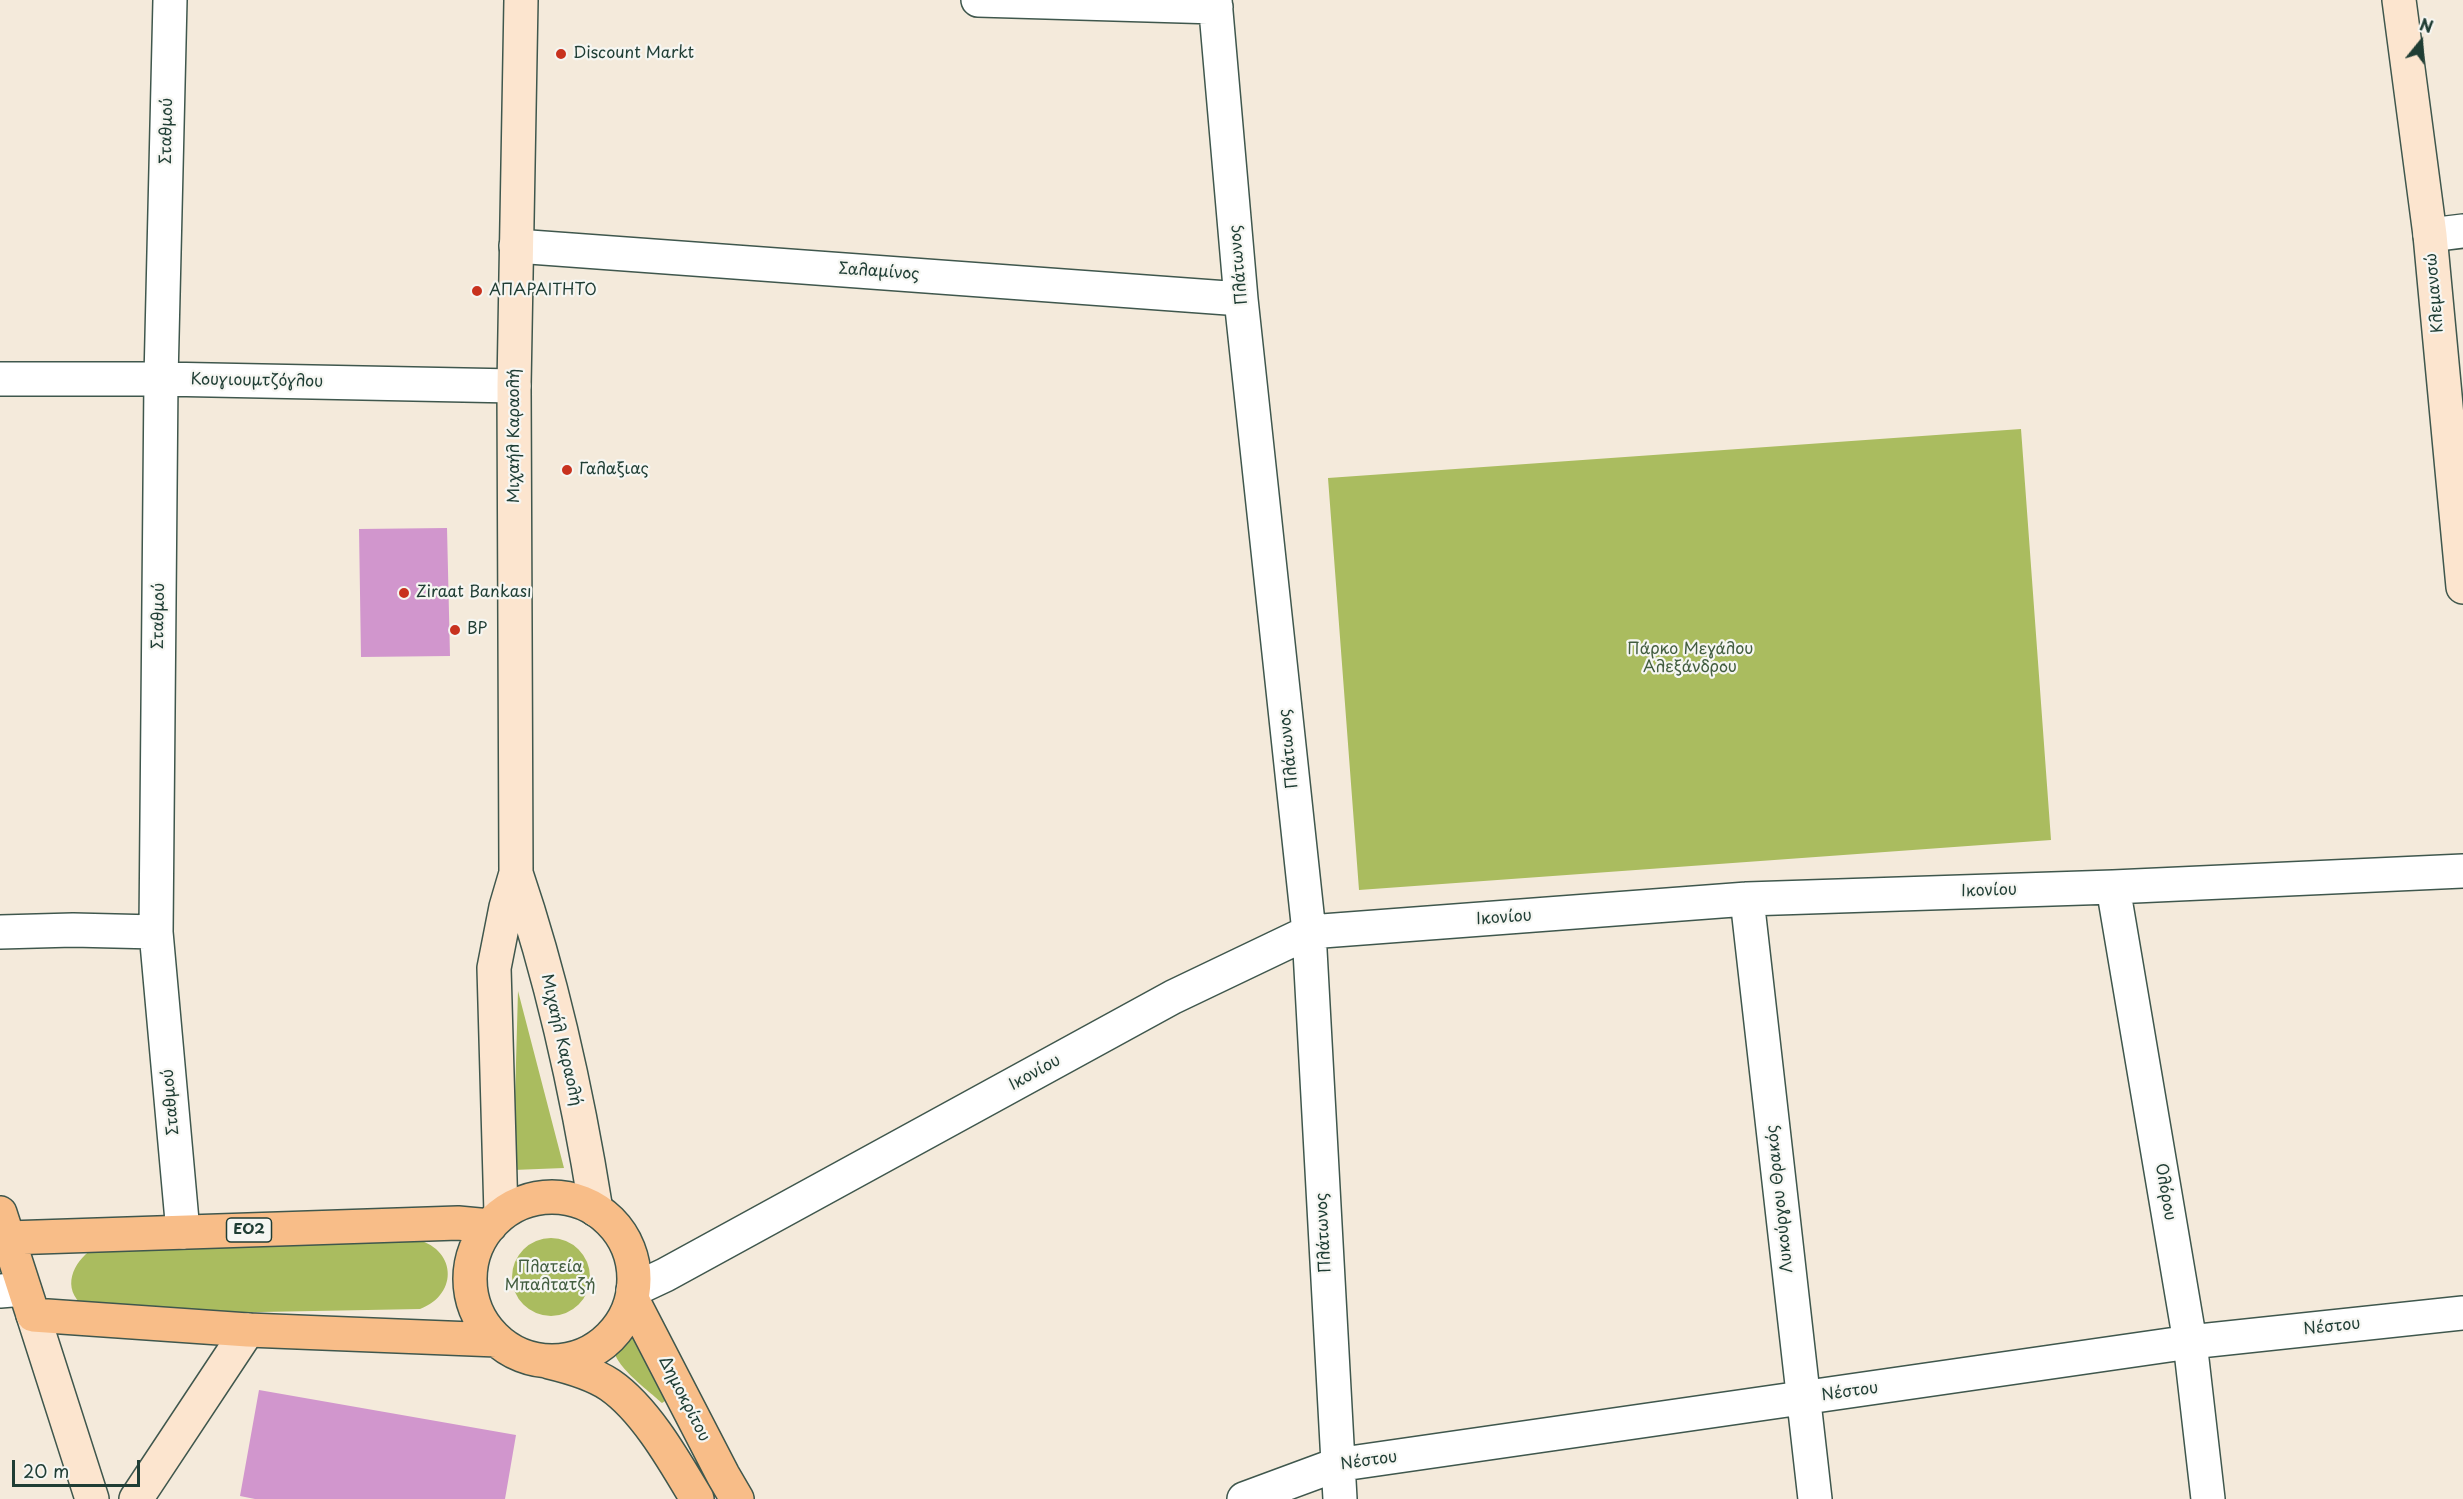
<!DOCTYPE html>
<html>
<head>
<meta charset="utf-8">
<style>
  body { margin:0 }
  #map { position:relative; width:2463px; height:1499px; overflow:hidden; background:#f4eadb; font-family:"Playpen Sans",sans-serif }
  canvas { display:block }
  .north { position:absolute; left:2391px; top:12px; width:60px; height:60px; -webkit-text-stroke:4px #f6f6f2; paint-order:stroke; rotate:18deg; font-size:16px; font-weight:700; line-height:24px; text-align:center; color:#1f3d34 }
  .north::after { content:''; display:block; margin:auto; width:21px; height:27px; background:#1f3d34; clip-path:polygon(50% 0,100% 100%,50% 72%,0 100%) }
  .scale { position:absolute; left:12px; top:1460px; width:128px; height:27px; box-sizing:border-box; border:3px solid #1f3d34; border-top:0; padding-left:8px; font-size:18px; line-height:21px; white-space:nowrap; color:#1f3d34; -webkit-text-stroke:4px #f6f6f2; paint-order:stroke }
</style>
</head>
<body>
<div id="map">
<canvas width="2463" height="1499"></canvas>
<div class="north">N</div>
<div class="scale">20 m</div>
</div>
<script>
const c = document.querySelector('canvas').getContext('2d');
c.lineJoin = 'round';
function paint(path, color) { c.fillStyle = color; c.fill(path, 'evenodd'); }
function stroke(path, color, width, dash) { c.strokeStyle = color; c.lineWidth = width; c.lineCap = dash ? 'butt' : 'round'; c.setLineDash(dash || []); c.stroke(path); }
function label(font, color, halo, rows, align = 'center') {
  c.font = font + ' "Playpen Sans",sans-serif'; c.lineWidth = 4.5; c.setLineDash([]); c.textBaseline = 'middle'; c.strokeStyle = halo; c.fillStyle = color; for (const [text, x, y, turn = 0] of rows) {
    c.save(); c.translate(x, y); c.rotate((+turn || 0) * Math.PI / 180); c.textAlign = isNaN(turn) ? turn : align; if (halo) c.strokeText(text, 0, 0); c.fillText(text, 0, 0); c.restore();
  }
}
paint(new Path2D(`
  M 2021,429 L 2051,840 L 1359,890 L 1328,478 Z
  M 518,991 L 564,1168 L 513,1170 Z
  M512 1277a39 39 0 1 1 78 0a39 39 0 1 1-78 0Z
  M 414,1239 C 456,1247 460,1294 420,1309 L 102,1315 C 95,1311 86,1308 80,1303 C 61,1284 76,1258 96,1247 Z
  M 632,1337 L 637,1338 L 665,1401 L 662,1403 C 651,1392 605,1360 616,1344 C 620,1338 625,1337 632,1337 Z`), '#aabc5f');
paint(new Path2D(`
  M 447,528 L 450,656 L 361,657 L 359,529 Z
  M 259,1390 L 516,1435 L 505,1499 L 255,1499 L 240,1496 Z`), '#d196cd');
const street = new Path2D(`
  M 170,0 L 161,379 L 156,932 L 183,1232
  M 978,0 L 1216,7
  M 1215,0 L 1241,299 L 1309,932 L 1340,1499
  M 2430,235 L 2463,231
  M 516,246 L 1241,299
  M 0,379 L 161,379 L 514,386
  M 2113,887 L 2190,1342 L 2208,1499
  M 1747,899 L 1815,1499
  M 0,932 L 73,930 L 156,932
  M 633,1290 L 665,1275 L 1173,997 L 1309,932 L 1747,899 L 2113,887 L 2463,871
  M 0,1291 L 24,1289
  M 1244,1499 L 1336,1465 L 2190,1342 L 2463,1313`);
const secondary = new Path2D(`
  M 2399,0 L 2430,235 L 2463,587
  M 516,873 C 553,982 578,1097 596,1210
  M 501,1214 L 494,968 L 506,907 L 516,873 L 514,386 L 521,0
  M 33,1315 L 92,1499
  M 136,1499 L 248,1330`);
const primary = new Path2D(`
  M470 1279a82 82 0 1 1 164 0a82 82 0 1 1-164 0Z
  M 0,1213 L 33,1315 L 248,1330 L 497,1340
  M 8,1238 L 458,1223 L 490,1226
  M 632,1299 L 723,1475 L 737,1499
  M 549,1362 C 570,1367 592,1373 610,1385 C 646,1410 675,1462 697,1499`);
stroke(street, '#3f574d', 36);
stroke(secondary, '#3f574d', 36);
stroke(primary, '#3f574d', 36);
stroke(street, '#fff', 33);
stroke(secondary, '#fce5cf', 33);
stroke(primary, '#f8bd88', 33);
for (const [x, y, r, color] of [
  [561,54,6,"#c8321e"],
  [477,291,6,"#c8321e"],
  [567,470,6,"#c8321e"],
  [404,593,6,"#c8321e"],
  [455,630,6,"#c8321e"]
]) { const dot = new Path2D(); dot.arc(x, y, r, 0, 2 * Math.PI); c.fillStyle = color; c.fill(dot); stroke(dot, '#f6f6f2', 2); }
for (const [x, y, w] of [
  [249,1230,45]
]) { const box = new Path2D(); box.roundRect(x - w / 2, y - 12, w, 24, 4.5); c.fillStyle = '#f6f6f2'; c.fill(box); stroke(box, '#1f3d34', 1.5); }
label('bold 15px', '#1f3d34', null, [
  ["ΕΟ2",249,1230]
]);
label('16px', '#1f3d34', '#f6f6f2', [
  ["Discount Markt",573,54],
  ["ΑΠΑΡΑΙΤΗΤΟ",489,291],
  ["Γαλαξιας",579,470],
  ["Ziraat Bankası",416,593],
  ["BP",467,630]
], 'left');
label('16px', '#1f3d34', '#f6f6f2', [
  ["Σταθμού",167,131,-89],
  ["Πλάτωνος",1239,265,-95],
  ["Σαλαμίνος",879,272,4],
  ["Κλεμανσώ",2435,293,-95],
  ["Κουγιουμτζόγλου",257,381,1],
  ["Μιχαήλ Καραολή",515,436,-90],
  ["Σταθμού",159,616,-89],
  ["Πλάτωνος",1289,749,-96],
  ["Ικονίου",1989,891,-2],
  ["Ικονίου",1504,918,-4],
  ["Μιχαήλ Καραολή",561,1040,77],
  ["Ικονίου",1035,1073,-29],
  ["Σταθμού",171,1102,-95],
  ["Ολόρου",2165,1192,80],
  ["Λυκούργου Θρακός",1780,1199,-96],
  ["Πλάτωνος",1324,1233,-93],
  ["Νέστου",2332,1327,-6],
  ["Νέστου",1850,1392,-8],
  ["Δημοκρίτου",684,1399,63],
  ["Νέστου",1369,1461,-8]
]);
label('16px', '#425d3f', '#f6f6f2', [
  ["Πάρκο Μεγάλου",1690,650],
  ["Αλεξάνδρου",1690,668],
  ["Πλατεία",550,1268],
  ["Μπαλτατζή",550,1286]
]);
</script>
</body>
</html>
